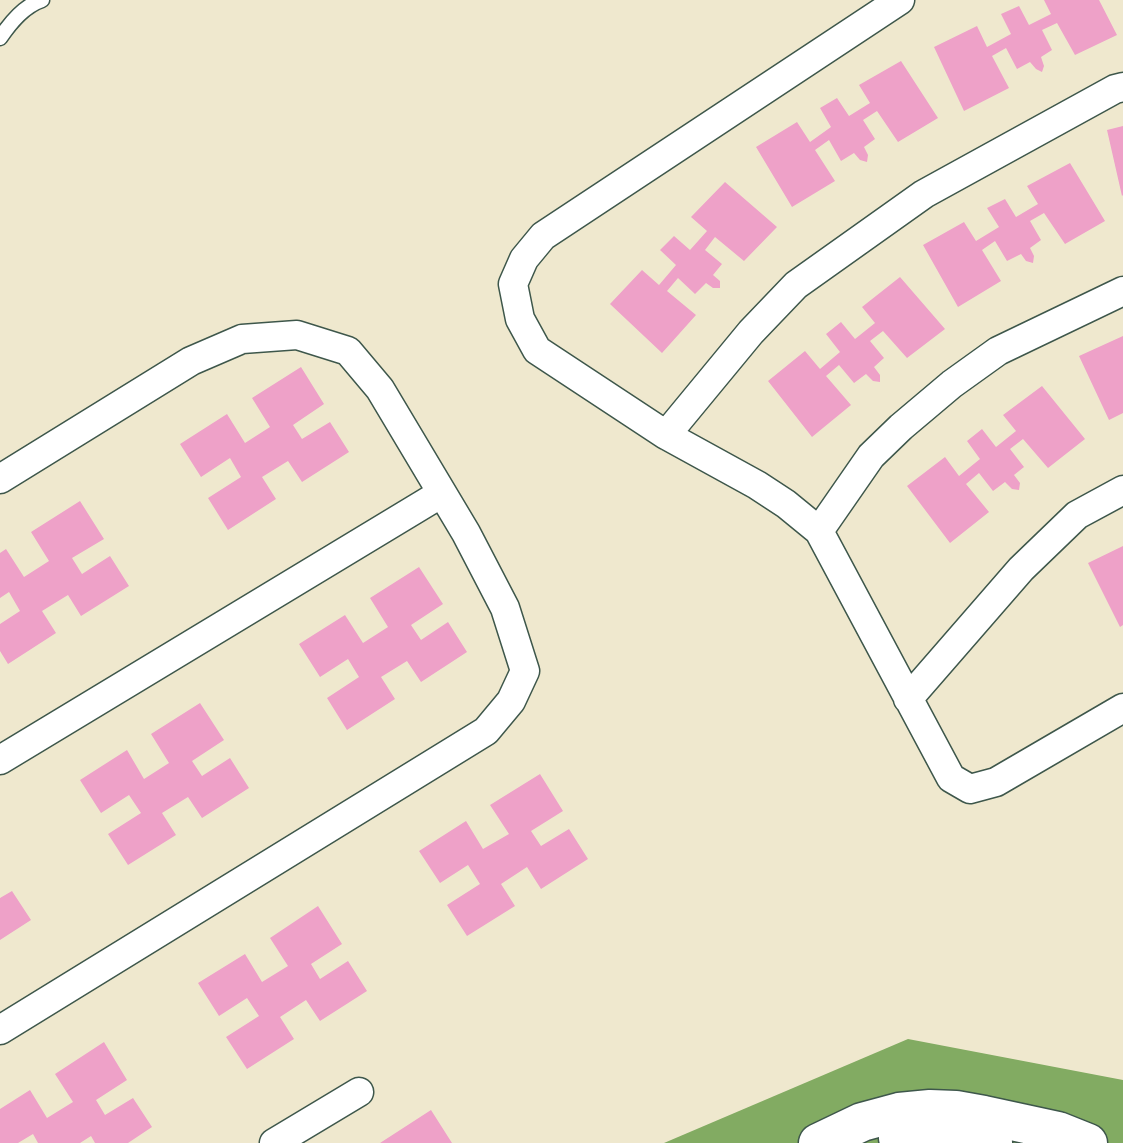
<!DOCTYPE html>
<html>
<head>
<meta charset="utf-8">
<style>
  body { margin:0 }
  canvas { display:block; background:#efe8ce }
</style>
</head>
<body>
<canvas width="1123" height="1143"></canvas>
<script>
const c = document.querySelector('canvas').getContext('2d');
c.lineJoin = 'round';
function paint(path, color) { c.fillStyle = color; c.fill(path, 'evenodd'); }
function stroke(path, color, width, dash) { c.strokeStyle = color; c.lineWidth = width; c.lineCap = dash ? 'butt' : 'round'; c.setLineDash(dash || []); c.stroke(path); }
paint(new Path2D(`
  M 908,1039 L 1123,1080 L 1123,1143 L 664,1143 Z`), '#82ab62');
paint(new Path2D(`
  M 1044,0 L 1099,0 L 1117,35 L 1075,55 L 1057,23 L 1042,30 L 1052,50 L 1041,57 L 1044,66 L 1042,72 L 1036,69 L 1030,62 L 1017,69 L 1006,48 L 992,56 L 1009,88 L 964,111 L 934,47 L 977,26 L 987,47 L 1011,34 L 1001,14 L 1019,6 L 1029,25 L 1051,14 Z
  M 901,61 L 938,118 L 898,142 L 877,111 L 863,120 L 875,139 L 864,147 L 868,155 L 867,162 L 860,160 L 854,153 L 841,161 L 829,140 L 815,150 L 835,181 L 792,207 L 756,147 L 797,122 L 810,142 L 831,127 L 820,108 L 837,98 L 849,116 L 870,103 L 859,85 Z
  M 1123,126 L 1123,195 L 1122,196 L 1107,130 Z
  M 1070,163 L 1105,221 L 1065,244 L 1044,213 L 1030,221 L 1041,240 L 1030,248 L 1034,256 L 1033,263 L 1026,261 L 1021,254 L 1007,261 L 995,241 L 982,250 L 1001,281 L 958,307 L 923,245 L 964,222 L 976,241 L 999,227 L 987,208 L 1005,199 L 1016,217 L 1038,204 L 1027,186 Z
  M 725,182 L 777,227 L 744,261 L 715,237 L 705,250 L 722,264 L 713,275 L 720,281 L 720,288 L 713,288 L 706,283 L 695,294 L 678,278 L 667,291 L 696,315 L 662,353 L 610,304 L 642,270 L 659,285 L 676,265 L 660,250 L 674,236 L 690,250 L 707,231 L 691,217 Z
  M 900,277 L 945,329 L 907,358 L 883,331 L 870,341 L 884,358 L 874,367 L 880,375 L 880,382 L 873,381 L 866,374 L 854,383 L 839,365 L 826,376 L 851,405 L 812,437 L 768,381 L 805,351 L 820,369 L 840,352 L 826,334 L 841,322 L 855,339 L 875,323 L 862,307 Z
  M 1123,336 L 1123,413 L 1109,420 L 1079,356 Z
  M 301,367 L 324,404 L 293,425 L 302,439 L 330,422 L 349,452 L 302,482 L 288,461 L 262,477 L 276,499 L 228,530 L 208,498 L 241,477 L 230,458 L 201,477 L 180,444 L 227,414 L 245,443 L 270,427 L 252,398 Z
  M 1042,386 L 1085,439 L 1048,468 L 1023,439 L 1010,449 L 1024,467 L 1014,475 L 1020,483 L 1019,490 L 1012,489 L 1005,482 L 993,491 L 979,473 L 966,484 L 989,512 L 950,543 L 907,486 L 945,457 L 959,476 L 980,459 L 967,441 L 982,429 L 996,447 L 1016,431 L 1003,415 Z
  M 80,501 L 104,539 L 72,558 L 82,574 L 110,556 L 129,586 L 81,616 L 68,595 L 42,611 L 56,633 L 8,664 L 0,651 L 0,624 L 20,611 L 9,592 L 0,598 L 0,553 L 6,549 L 24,577 L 49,561 L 31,532 Z
  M 1123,546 L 1123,625 L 1120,627 L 1088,563 Z
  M 419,567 L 443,604 L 411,625 L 421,640 L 448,622 L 467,652 L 421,682 L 407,661 L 381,677 L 395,699 L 347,730 L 327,698 L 359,677 L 348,659 L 320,677 L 299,644 L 345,615 L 363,643 L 388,627 L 370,598 Z
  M 200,703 L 224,740 L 192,761 L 202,776 L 230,758 L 249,788 L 202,818 L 188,797 L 162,813 L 176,835 L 128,865 L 108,834 L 141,813 L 129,795 L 101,813 L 80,780 L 127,750 L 144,779 L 169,763 L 151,734 Z
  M 540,774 L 563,811 L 531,831 L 541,846 L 569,829 L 588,859 L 541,889 L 527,867 L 501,884 L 515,906 L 467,936 L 447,905 L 480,884 L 468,865 L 440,883 L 419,851 L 466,821 L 483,849 L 509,834 L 490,805 Z
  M 12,891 L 31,920 L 0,940 L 0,898 Z
  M 318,906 L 342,944 L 311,964 L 320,979 L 348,961 L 367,991 L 320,1021 L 306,1000 L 280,1017 L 294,1039 L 247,1069 L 226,1037 L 259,1016 L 247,998 L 219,1016 L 198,983 L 245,954 L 262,982 L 288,966 L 270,938 Z
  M 104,1042 L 127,1080 L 96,1100 L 105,1115 L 133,1098 L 152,1127 L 128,1143 L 95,1143 L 91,1136 L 80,1143 L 38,1143 L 33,1134 L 18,1143 L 0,1143 L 0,1109 L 30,1090 L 47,1118 L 73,1102 L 55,1074 Z
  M 431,1110 L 452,1143 L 380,1143 Z`), '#eea1c8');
const lane = new Path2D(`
  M 0,38 C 11,22 24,6 42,0`);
const street = new Path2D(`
  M 900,0 L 543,236 L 524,259 L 513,284 L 520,319 L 537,350 L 666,435 L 757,485 L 786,504 L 819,531 L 951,778 L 970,789 L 996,782 L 1123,708
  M 666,435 L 751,332 L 796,285 L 924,194 L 1115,89 L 1123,87
  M 0,479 L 191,361 L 242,339 L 297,335 L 348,351 L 380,389 L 466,533 L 505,608 L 525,671 L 511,701 L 486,731 L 0,1030
  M 819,531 L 871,456 L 901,427 L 952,384 L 998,351 L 1123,291
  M 908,699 L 1021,569 L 1077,515 L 1123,490
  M 0,760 L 442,493
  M 274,1143 L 359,1092`);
const secondary = new Path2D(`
  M 898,1138 L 945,1136 L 993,1143
  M 818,1143 L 862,1122 L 899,1112 L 930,1109 L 956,1110 L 984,1115 L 1058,1131 L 1088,1143`);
stroke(lane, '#3e574b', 17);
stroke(street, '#3e574b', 31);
stroke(secondary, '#3e574b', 41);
stroke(lane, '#fff', 14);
stroke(street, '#fff', 28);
stroke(secondary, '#fff', 38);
</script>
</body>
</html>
